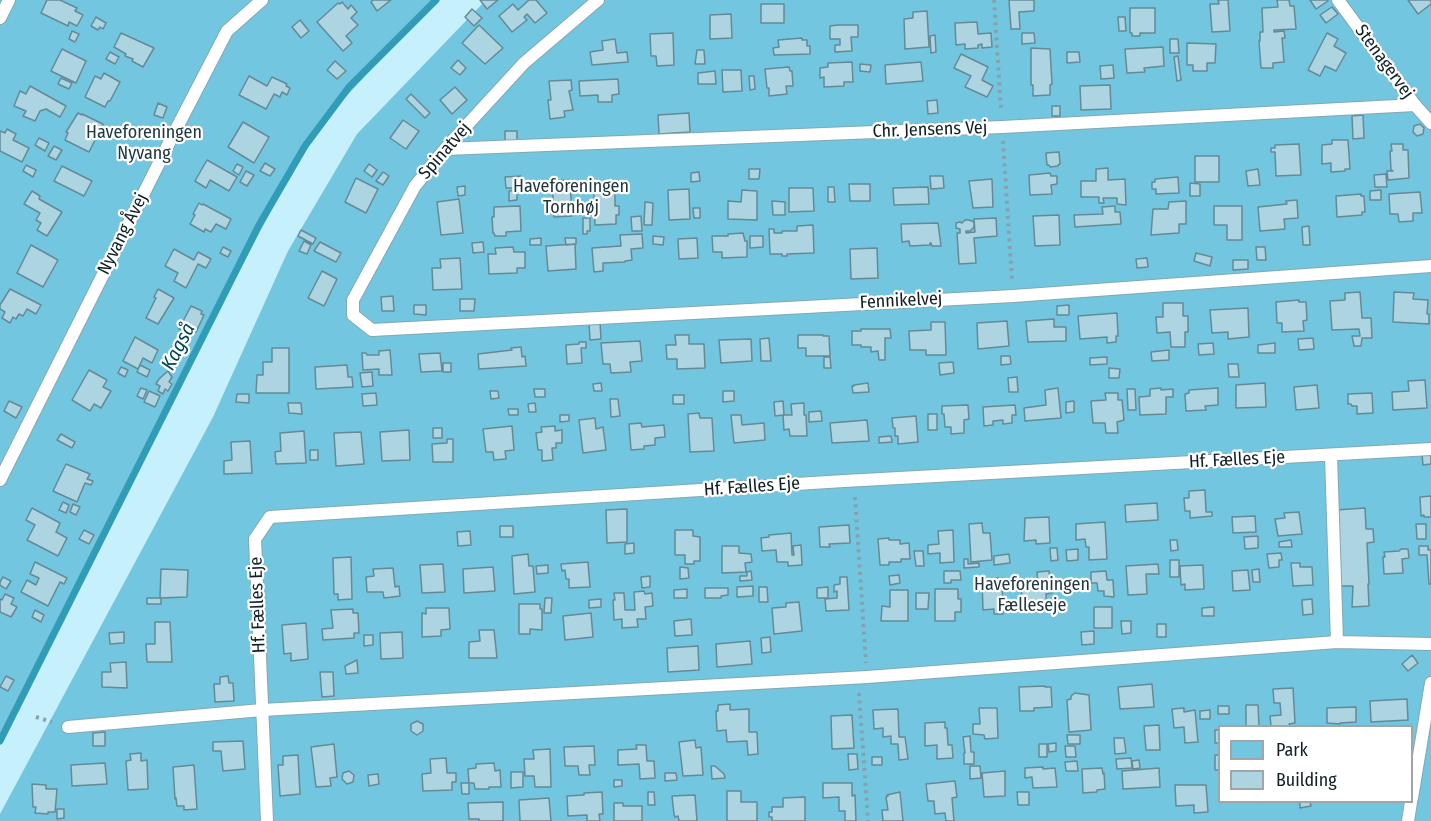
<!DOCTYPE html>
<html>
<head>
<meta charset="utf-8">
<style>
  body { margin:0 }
  #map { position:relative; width:1431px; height:821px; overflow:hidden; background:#c7f0fd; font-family:"Fira Sans Condensed",sans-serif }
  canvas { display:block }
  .legend { position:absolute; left:1218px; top:725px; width:195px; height:78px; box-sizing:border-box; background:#fff; border:2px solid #9fa6a7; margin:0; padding:8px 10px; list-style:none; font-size:18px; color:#102024 }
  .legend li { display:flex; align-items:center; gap:12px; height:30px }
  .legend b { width:30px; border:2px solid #9fa6a7 }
</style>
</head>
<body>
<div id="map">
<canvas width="1431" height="821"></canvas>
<ul class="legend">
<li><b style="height:16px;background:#73c6df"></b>Park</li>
<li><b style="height:16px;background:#acd4e1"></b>Building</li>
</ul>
</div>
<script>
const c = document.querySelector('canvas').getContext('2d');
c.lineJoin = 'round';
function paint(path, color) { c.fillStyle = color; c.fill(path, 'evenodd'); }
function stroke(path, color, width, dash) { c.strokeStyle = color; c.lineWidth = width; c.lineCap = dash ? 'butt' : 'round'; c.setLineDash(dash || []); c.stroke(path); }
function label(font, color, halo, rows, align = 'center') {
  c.font = font + ' "Fira Sans Condensed",sans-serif'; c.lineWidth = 4.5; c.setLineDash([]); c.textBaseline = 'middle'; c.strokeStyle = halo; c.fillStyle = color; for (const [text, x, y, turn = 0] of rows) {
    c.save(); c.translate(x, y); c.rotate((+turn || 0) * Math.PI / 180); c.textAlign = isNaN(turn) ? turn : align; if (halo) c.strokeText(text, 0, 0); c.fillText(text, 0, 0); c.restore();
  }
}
paint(new Path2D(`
  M 0,0 L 439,0 L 408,29 L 311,135 L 214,319 L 99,548 L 0,739 Z
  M 486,0 L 1431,0 L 1431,821 L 0,821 L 0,814 L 213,417 L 288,251 L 357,134 ZM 1220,726 L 1412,726 L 1412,802 L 1220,802 Z`), '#73c6df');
stroke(new Path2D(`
  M 0,741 L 259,225 L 305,146 L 349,87 L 436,0`), '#319cb7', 7);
const building = new Path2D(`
  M 47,0 L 60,0 L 77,8 L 75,11 L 83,15 L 77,26 L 69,22 L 68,26 L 41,13 Z
  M 373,0 L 391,0 L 377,11 L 371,2 Z
  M 480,0 L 498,0 L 487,9 Z
  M 529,0 L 536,0 L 547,13 L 535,23 L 527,14 L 524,17 L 527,20 L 512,32 L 499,16 L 513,4 L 518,10 Z
  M 1009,0 L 1034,0 L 1034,11 L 1019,12 L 1020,29 L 1011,29 Z
  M 1218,0 L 1228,0 L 1230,31 L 1212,32 L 1210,4 L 1219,4 Z
  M 1277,0 L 1289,0 L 1290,6 L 1294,6 L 1296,29 L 1274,30 L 1274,32 L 1284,31 L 1285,38 L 1282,38 L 1284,62 L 1273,63 L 1273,68 L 1261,68 L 1259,41 L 1260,41 L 1260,32 L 1263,32 L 1262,8 L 1278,7 Z
  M 1310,0 L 1327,0 L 1328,1 L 1316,9 Z
  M 1408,0 L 1431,0 L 1431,4 L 1418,14 Z
  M 342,2 L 348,9 L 351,5 L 357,12 L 351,18 L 358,25 L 346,36 L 352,43 L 343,51 L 317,22 L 338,3 L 340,4 Z
  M 761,4 L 784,4 L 784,23 L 761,23 Z
  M 1332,7 L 1338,14 L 1326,23 L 1320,15 Z
  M 1130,8 L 1155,8 L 1155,33 L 1140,33 L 1140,36 L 1132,36 L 1132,33 L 1130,33 Z
  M 472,9 L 482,18 L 474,26 L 465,17 Z
  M 927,11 L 929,47 L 905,49 L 904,19 L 913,18 L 913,12 Z
  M 731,14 L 732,38 L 710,39 L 710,15 Z
  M 96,17 L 106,23 L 103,29 L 100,27 L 98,30 L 91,26 Z
  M 1118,17 L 1125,17 L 1126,31 L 1119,31 Z
  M 300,20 L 309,31 L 301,38 L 292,27 Z
  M 977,22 L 978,34 L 991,33 L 992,47 L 982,48 L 982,44 L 978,45 L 978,48 L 965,49 L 965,44 L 956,45 L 955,23 Z
  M 479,25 L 503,48 L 485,64 L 462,43 Z
  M 838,25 L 858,25 L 858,37 L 851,37 L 852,51 L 835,52 L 835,45 L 840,45 L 840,39 L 830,39 L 830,26 Z
  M 72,31 L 79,34 L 75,42 L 69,39 Z
  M 121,33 L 154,48 L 143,67 L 132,61 L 133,59 L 125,56 L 126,54 L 114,47 Z
  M 673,33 L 674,65 L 657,66 L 656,56 L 651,56 L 650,34 Z
  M 1022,33 L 1034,33 L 1035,43 L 1022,44 Z
  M 1327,33 L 1338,39 L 1334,46 L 1346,53 L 1336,71 L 1325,66 L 1320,76 L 1308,70 Z
  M 935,35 L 936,52 L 931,53 L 930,36 Z
  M 802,38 L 802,40 L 807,40 L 807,46 L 810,46 L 810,54 L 774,55 L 773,48 L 779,47 L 778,40 Z
  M 615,39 L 617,53 L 627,52 L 628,62 L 592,65 L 590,52 L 603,50 L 602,41 Z
  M 1170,39 L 1178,39 L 1179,53 L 1170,53 Z
  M 1187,43 L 1216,44 L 1215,63 L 1207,63 L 1207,71 L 1193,71 L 1193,65 L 1187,65 Z
  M 1163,47 L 1164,66 L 1144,68 L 1145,72 L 1127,73 L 1125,49 Z
  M 1031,48 L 1050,49 L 1052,84 L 1050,85 L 1050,95 L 1033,96 L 1033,85 L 1031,85 Z
  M 62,49 L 86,61 L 76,83 L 51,71 Z
  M 697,50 L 704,50 L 705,64 L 695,64 Z
  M 110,52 L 119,57 L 115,64 L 106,59 Z
  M 1067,52 L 1079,52 L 1080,62 L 1067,63 Z
  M 961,54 L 988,67 L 982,80 L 993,86 L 987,97 L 965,87 L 971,76 L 954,68 Z
  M 1178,56 L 1181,80 L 1177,81 L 1174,57 Z
  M 458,60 L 466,68 L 460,75 L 451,68 Z
  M 335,61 L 346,71 L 337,79 L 327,70 Z
  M 852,62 L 853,82 L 844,82 L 844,86 L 824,87 L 824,77 L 820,78 L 820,68 L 828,67 L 828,63 Z
  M 921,62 L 923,81 L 886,84 L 885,65 Z
  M 860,64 L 871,65 L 870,72 L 860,71 Z
  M 1113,65 L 1114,78 L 1101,79 L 1100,66 Z
  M 789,67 L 790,71 L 792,71 L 793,86 L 786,86 L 787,94 L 769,96 L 769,88 L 767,88 L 765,69 Z
  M 722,70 L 741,70 L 742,91 L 723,92 Z
  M 715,71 L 716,84 L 698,84 L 698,73 Z
  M 104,73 L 120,82 L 110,101 L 108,101 L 105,107 L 85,97 L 95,76 L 101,79 Z
  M 249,76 L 267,86 L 272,77 L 287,84 L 286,86 L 290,88 L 287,95 L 282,92 L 280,97 L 274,94 L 266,109 L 239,95 Z
  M 749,76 L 754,76 L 755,89 L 750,90 Z
  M 61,78 L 72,83 L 69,89 L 58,84 Z
  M 618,79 L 619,94 L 612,95 L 612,102 L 598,102 L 598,95 L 580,96 L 579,81 Z
  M 571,80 L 572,90 L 569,91 L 573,110 L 564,111 L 565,117 L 550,119 L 548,100 L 551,100 L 549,81 Z
  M 1110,85 L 1111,109 L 1081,110 L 1080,86 Z
  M 30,86 L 66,106 L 60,117 L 46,109 L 40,111 L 35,121 L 23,116 L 26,111 L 14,106 L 20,91 L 26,94 Z
  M 455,87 L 467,100 L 452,114 L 440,100 Z
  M 411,94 L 430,113 L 425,118 L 406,99 Z
  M 937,100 L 938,113 L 928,114 L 927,101 Z
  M 158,103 L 167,107 L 163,118 L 154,115 Z
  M 1052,106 L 1060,106 L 1060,116 L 1052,116 Z
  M 78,113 L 82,115 L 82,114 L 103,124 L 89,152 L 65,140 L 68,133 L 66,132 Z
  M 689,113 L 690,132 L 659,134 L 658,115 Z
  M 1363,115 L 1364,138 L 1353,139 L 1352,116 Z
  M 403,120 L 419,131 L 406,149 L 390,138 Z
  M 243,122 L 269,137 L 254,163 L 228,147 Z
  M 1420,124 L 1424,128 L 1423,134 L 1417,136 L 1413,132 L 1414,126 Z
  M 7,129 L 16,134 L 13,140 L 29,148 L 22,162 L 0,151 L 0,131 L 5,133 Z
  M 505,131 L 517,131 L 517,145 L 505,145 Z
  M 39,138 L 49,143 L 45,151 L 35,145 Z
  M 1332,140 L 1348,140 L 1350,169 L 1345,169 L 1345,171 L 1331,172 L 1331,163 L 1322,164 L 1322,145 L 1332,144 Z
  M 1299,144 L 1301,175 L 1276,176 L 1275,152 L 1271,152 L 1271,148 L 1275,148 L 1275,145 Z
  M 1391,144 L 1403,144 L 1403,150 L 1408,150 L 1409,178 L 1388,180 L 1387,171 L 1393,171 L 1391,170 L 1390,151 L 1392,151 Z
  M 54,146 L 62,150 L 56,160 L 48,156 Z
  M 1059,152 L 1060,164 L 1058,165 L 1058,166 L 1050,167 L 1049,165 L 1047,165 L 1046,153 Z
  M 1195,156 L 1219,156 L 1219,182 L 1195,182 Z
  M 207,160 L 237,177 L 229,191 L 210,180 L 206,188 L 195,181 Z
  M 265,163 L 275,169 L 270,176 L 260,171 Z
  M 237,164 L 243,167 L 239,175 L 233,171 Z
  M 369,164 L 377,170 L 372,177 L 364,171 Z
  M 26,165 L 36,170 L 33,177 L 23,171 Z
  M 62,166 L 92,181 L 84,196 L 54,181 Z
  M 1108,168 L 1108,180 L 1125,179 L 1126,205 L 1117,204 L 1117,198 L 1103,198 L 1104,203 L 1099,203 L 1099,197 L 1081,197 L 1081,181 L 1096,181 L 1096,169 Z
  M 749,169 L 760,169 L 759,179 L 749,179 Z
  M 1258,169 L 1260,185 L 1248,186 L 1246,171 Z
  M 246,171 L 254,175 L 247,186 L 240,182 Z
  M 383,172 L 389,176 L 383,185 L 376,181 Z
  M 699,172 L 700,181 L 691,182 L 691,173 Z
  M 1050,173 L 1051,176 L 1057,176 L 1057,184 L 1051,185 L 1052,194 L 1030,195 L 1029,175 Z
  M 1386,174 L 1387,187 L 1375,187 L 1374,175 Z
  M 521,176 L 521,188 L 506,188 L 505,177 Z
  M 930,176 L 943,176 L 944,188 L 931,189 Z
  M 1178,177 L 1179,193 L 1156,194 L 1156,189 L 1152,189 L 1152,182 L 1155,182 L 1155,179 Z
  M 356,178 L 378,189 L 366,213 L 345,202 Z
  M 992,179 L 993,207 L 973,208 L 969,181 Z
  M 570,180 L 572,216 L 554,217 L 552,181 Z
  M 1190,183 L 1200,184 L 1200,196 L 1190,196 Z
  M 849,184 L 870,184 L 870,201 L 850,201 Z
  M 465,186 L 465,195 L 458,196 L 457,187 Z
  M 828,187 L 834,187 L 835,202 L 828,202 Z
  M 928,187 L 929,204 L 894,205 L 893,188 Z
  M 789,188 L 813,188 L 814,211 L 789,212 Z
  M 689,189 L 690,219 L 669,220 L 668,190 Z
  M 517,190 L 517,200 L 509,201 L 509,191 Z
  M 742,190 L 757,191 L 757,220 L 728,219 L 728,201 L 741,202 Z
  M 1381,190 L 1381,200 L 1370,200 L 1370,191 Z
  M 32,191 L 40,196 L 39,199 L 62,212 L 47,236 L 37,230 L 41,223 L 36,220 L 40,213 L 24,204 Z
  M 615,192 L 615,206 L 619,206 L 619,215 L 616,215 L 616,224 L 595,225 L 594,193 Z
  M 1420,192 L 1422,213 L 1413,213 L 1413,221 L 1399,222 L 1398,214 L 1390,214 L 1389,194 Z
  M 1361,194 L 1361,196 L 1364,196 L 1365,212 L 1362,212 L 1362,215 L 1337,217 L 1336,196 Z
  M 459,199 L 463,233 L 441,235 L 437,202 Z
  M 1297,200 L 1298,218 L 1284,219 L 1285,229 L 1260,231 L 1258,207 L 1287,204 L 1286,201 Z
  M 772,201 L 785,202 L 785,215 L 773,215 Z
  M 1186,201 L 1186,224 L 1179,224 L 1179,233 L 1151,235 L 1153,209 L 1168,209 L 1169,202 Z
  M 645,202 L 653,203 L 652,225 L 644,225 Z
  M 199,203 L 202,205 L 203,204 L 231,219 L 226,229 L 216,224 L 211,232 L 205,229 L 204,232 L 190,224 L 195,215 L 193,214 Z
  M 520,206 L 521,231 L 506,232 L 506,236 L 495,236 L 494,233 L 493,233 L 492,217 L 494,217 L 494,207 Z
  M 1115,206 L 1115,212 L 1120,212 L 1121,224 L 1075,227 L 1074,215 L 1103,214 L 1102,207 Z
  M 1214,206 L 1242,206 L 1242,240 L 1227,240 L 1227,225 L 1214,225 Z
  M 693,208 L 700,208 L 700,218 L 694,218 Z
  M 1059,215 L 1060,245 L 1035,246 L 1033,216 Z
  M 641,216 L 642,231 L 632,231 L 631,217 Z
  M 583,218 L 590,218 L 590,231 L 587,231 L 587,234 L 583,234 Z
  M 996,218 L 997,236 L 974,238 L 976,263 L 959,264 L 957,233 L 960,233 L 960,229 L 956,228 L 956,223 L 960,222 L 962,223 L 965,220 L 969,220 L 974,222 L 974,227 L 970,231 L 966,231 L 966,233 L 975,232 L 974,219 Z
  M 938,223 L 941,246 L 932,246 L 931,243 L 930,243 L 930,245 L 910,246 L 909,241 L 902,242 L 901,224 Z
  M 813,225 L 814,253 L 787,254 L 787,256 L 782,256 L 782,254 L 770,254 L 769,229 L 774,229 L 774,233 L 782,233 L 782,231 L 797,231 L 797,226 Z
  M 1309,226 L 1310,245 L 1303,245 L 1302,227 Z
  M 301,230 L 316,238 L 313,244 L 298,236 Z
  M 743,233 L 745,241 L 747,241 L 747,257 L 722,258 L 722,252 L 713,252 L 712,236 L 728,236 L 728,234 Z
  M 642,234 L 643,248 L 631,249 L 632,260 L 625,261 L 625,262 L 603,263 L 603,271 L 594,272 L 592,248 L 621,246 L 620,235 Z
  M 653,236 L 664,237 L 663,245 L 653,244 Z
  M 750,236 L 763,236 L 763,247 L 750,248 Z
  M 541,238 L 541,245 L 530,245 L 530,239 Z
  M 565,238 L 576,238 L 576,244 L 566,245 Z
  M 697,238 L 698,258 L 679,259 L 678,239 Z
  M 304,241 L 311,245 L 307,254 L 299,251 Z
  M 320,242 L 341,253 L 336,262 L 314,251 Z
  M 483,242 L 484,252 L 473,253 L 472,243 Z
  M 575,244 L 576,269 L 548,271 L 546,246 Z
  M 31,245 L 58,260 L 43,287 L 17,273 Z
  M 223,247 L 231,251 L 228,257 L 220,253 Z
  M 513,247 L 514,252 L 525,252 L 525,268 L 517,268 L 517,273 L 489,274 L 488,254 L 496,254 L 495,248 Z
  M 1256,247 L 1265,247 L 1266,260 L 1257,260 Z
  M 877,248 L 878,278 L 851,279 L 850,249 Z
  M 174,249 L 194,260 L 198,252 L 211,259 L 206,268 L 198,264 L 186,288 L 174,281 L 178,273 L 165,266 Z
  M 1196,253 L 1212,257 L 1210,266 L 1194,261 Z
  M 460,258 L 462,289 L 433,290 L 432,268 L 441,268 L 440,259 Z
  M 1147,258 L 1148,267 L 1137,268 L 1136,259 Z
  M 1233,260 L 1248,260 L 1248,269 L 1233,270 Z
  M 322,271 L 337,279 L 324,306 L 308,298 Z
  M 10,289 L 41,305 L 36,314 L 27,309 L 23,316 L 19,314 L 16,319 L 13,317 L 10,323 L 2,318 L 5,312 L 0,309 L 0,305 Z
  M 158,289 L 174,298 L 158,324 L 146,318 L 156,298 L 154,297 Z
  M 1360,292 L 1362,318 L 1371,318 L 1372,338 L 1362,338 L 1361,346 L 1354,346 L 1352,336 L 1360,336 L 1359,329 L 1332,330 L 1330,301 L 1345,300 L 1345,293 Z
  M 1394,292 L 1414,293 L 1413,299 L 1428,300 L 1427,314 L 1429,314 L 1429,324 L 1393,322 Z
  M 393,296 L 394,311 L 382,311 L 381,297 Z
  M 460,299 L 475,299 L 474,311 L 460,311 Z
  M 1299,300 L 1299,302 L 1306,302 L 1307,320 L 1303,321 L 1304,331 L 1282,332 L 1282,323 L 1277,323 L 1276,302 Z
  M 1163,303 L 1183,303 L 1183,316 L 1188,316 L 1188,332 L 1185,332 L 1185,347 L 1171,347 L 1170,332 L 1157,333 L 1156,317 L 1163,317 Z
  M 414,305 L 426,305 L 426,315 L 414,314 Z
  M 1069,305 L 1069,315 L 1057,315 L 1057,306 Z
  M 191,306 L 202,311 L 201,314 L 204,315 L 196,332 L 193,331 L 191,335 L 179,329 Z
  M 1248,308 L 1249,337 L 1228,339 L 1228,332 L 1212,333 L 1210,310 Z
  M 1117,313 L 1118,336 L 1116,336 L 1116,342 L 1107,343 L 1107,337 L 1080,339 L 1078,316 Z
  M 1054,319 L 1054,327 L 1066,327 L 1066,341 L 1028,342 L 1026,321 Z
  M 1007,321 L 1009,346 L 978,349 L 977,323 Z
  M 600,322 L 601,339 L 590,340 L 589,323 Z
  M 931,322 L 945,322 L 946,355 L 926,355 L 926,350 L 910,350 L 909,331 L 931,330 Z
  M 861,329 L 890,329 L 891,338 L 885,338 L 885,360 L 879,360 L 878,351 L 871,352 L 871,347 L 861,347 L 861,345 L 852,345 L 852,331 L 861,331 Z
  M 675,335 L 689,335 L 689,344 L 704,344 L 705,368 L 677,369 L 677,359 L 667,359 L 666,345 L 676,345 Z
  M 798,335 L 823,335 L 823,336 L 829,336 L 830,356 L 806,356 L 806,348 L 798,348 Z
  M 135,337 L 158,350 L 152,363 L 143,358 L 138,369 L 123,361 Z
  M 769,338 L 771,361 L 761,361 L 760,339 Z
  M 1313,338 L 1314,349 L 1299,350 L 1298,339 Z
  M 751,339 L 752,361 L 721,363 L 719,340 Z
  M 640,341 L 642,361 L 630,362 L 631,372 L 611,373 L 610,364 L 603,364 L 601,343 Z
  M 579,342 L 586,342 L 586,348 L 581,348 L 582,363 L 567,364 L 566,345 L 579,344 Z
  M 1213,343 L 1214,354 L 1199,355 L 1198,344 Z
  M 1275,343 L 1275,353 L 1258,353 L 1258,345 Z
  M 521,347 L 522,357 L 525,356 L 526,366 L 479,369 L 478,354 L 512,350 L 511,348 Z
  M 272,348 L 289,348 L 289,393 L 256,393 L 257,375 L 263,375 L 263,362 L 272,362 Z
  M 390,350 L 392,375 L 379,375 L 379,369 L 363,370 L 362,353 L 366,353 L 367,355 L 379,355 L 379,351 Z
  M 1169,350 L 1169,360 L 1152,361 L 1151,352 Z
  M 440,353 L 442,371 L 421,372 L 419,354 Z
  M 1001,356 L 1010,356 L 1011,364 L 1001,365 Z
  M 824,357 L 830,357 L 831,368 L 824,368 Z
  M 1107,357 L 1107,364 L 1090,365 L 1090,358 Z
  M 953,362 L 954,373 L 940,375 L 939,363 Z
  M 443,363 L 451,363 L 451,372 L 443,372 Z
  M 1228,364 L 1238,364 L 1239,377 L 1229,377 Z
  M 140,365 L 150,370 L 147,377 L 137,372 Z
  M 347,365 L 348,377 L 352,377 L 353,387 L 316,389 L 315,367 Z
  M 121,367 L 128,370 L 125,377 L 118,373 Z
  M 1109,368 L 1120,369 L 1119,378 L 1109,378 Z
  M 89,370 L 107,380 L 103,387 L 111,391 L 101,408 L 94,404 L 90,411 L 72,400 Z
  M 168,371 L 172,377 L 169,382 L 172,384 L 168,391 L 165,389 L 163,394 L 158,391 L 160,386 L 156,384 L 159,379 Z
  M 372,372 L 373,386 L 362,387 L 360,373 Z
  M 1017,377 L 1018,392 L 1009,392 L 1008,378 Z
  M 1425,380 L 1427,408 L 1393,410 L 1392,392 L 1409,391 L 1408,381 Z
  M 601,383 L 602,391 L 594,391 L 593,384 Z
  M 868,383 L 869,392 L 853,393 L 852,386 L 854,386 L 854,385 Z
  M 1265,383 L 1266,407 L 1236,408 L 1236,385 Z
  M 1317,385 L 1319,408 L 1296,410 L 1294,387 Z
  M 141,388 L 147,390 L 143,399 L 137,396 Z
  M 1058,388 L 1061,418 L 1025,421 L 1024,408 L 1046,405 L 1045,390 Z
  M 1161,388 L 1161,390 L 1173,389 L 1173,397 L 1166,397 L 1166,414 L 1140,415 L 1139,397 L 1150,396 L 1150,389 Z
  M 1218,388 L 1218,405 L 1205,406 L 1206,410 L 1186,411 L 1185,394 L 1189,393 L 1189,390 Z
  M 534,389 L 545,389 L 545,397 L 535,397 Z
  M 1127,389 L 1135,389 L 1136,410 L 1128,410 Z
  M 149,391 L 160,396 L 155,407 L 144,402 Z
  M 490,391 L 498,391 L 499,398 L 491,399 Z
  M 723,391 L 734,391 L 734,401 L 723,402 Z
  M 376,393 L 377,405 L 363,406 L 362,394 Z
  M 1105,393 L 1118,393 L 1118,400 L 1122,400 L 1124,420 L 1117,422 L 1118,433 L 1106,433 L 1105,423 L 1093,423 L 1091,401 L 1106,400 Z
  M 1372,393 L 1373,413 L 1357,414 L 1357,406 L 1352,406 L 1351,404 L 1348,404 L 1348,394 Z
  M 237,394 L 249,394 L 249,403 L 236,402 Z
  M 673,395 L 684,395 L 684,404 L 673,404 Z
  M 610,399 L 618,399 L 620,416 L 611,417 Z
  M 9,401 L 22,407 L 16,418 L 4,411 Z
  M 783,401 L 784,415 L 792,415 L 791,404 L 804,403 L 804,415 L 806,415 L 807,436 L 790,436 L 789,429 L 784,430 L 783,415 L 775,416 L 774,402 Z
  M 1074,401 L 1074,412 L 1066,413 L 1066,402 Z
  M 288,403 L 301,403 L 302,414 L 289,413 Z
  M 535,403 L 536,412 L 529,412 L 528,404 Z
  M 968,405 L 969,419 L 964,420 L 964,433 L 951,434 L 951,427 L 945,427 L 944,414 L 942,414 L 942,406 Z
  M 1015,405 L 1016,415 L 1012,415 L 1012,423 L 1003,424 L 1003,420 L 993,421 L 993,425 L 984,426 L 983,407 Z
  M 508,409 L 518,409 L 518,415 L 509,415 Z
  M 821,411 L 822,421 L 809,422 L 809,412 Z
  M 699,413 L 700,418 L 712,418 L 714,451 L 690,452 L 688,414 Z
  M 928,414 L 937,414 L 937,430 L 928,430 Z
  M 560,415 L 569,415 L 569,421 L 560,422 Z
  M 731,415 L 741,415 L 742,425 L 764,423 L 765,440 L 734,443 Z
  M 916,416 L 918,442 L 898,444 L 898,436 L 895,436 L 895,428 L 893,428 L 892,418 Z
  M 595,418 L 596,429 L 603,427 L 606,450 L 583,453 L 579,420 Z
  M 867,420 L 869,441 L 832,443 L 830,423 Z
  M 641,423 L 642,427 L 664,425 L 665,437 L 655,438 L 655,445 L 644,446 L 644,449 L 631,450 L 629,424 Z
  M 512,426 L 514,450 L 505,451 L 506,459 L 494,460 L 493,452 L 486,452 L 483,429 Z
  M 555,426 L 555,431 L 562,430 L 562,443 L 556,443 L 556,448 L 552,448 L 553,460 L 542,461 L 542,450 L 538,450 L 536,433 L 542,432 L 541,427 Z
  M 433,428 L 442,428 L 442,438 L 433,438 Z
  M 409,430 L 410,460 L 382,461 L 380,432 Z
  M 304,431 L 306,463 L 276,464 L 275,452 L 281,451 L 280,433 Z
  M 361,432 L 364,464 L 336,466 L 334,433 Z
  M 61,434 L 75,442 L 72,448 L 57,440 Z
  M 891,436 L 892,442 L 879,443 L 879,437 Z
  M 447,439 L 453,439 L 453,462 L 433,462 L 432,444 L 447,443 Z
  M 250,441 L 252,473 L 224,474 L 224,461 L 232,460 L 231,442 Z
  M 310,450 L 318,450 L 318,460 L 310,460 Z
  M 1431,454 L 1431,464 L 1423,465 L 1422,455 Z
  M 66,464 L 90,474 L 87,479 L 93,481 L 91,485 L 85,483 L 77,502 L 53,491 Z
  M 1205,490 L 1206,512 L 1212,512 L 1212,516 L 1190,518 L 1190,511 L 1185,511 L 1184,498 L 1189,498 L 1189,491 Z
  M 1431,496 L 1431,517 L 1424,517 L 1424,515 L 1421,516 L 1420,497 Z
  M 63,502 L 69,505 L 66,513 L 59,510 Z
  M 1157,503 L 1158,520 L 1126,522 L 1125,505 Z
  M 73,504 L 80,507 L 76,515 L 70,512 Z
  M 32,508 L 60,523 L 56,532 L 67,538 L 58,556 L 27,540 L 35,525 L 26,520 Z
  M 1365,508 L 1366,529 L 1373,529 L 1374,542 L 1367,543 L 1369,584 L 1368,584 L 1369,606 L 1352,607 L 1353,586 L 1341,586 L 1336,510 Z
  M 627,509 L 627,542 L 607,543 L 606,510 Z
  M 1299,512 L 1302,534 L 1278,536 L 1275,519 L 1285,518 L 1284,513 Z
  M 1255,516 L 1256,532 L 1233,533 L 1232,517 Z
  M 1049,517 L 1050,543 L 1036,544 L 1036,540 L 1024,541 L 1025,518 Z
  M 1105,522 L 1107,559 L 1089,560 L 1089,547 L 1086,547 L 1085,539 L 1076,540 L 1076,524 Z
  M 982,523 L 983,533 L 990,533 L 992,560 L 971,562 L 969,524 Z
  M 1416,524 L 1426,524 L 1426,539 L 1417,539 Z
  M 849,525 L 850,543 L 829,544 L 830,547 L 820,547 L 819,527 Z
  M 500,526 L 513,526 L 513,537 L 500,537 Z
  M 84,530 L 94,535 L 89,544 L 79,539 Z
  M 675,530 L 693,530 L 693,536 L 700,537 L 700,561 L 694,561 L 694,564 L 685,564 L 685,555 L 675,555 Z
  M 953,530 L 954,562 L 940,563 L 940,553 L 928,554 L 928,545 L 939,544 L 938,531 Z
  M 470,531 L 471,545 L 458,546 L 457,532 Z
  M 791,533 L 792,555 L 794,555 L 793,546 L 801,545 L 802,565 L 788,566 L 788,562 L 777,562 L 776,550 L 762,551 L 761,538 L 769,537 L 769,535 Z
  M 1258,536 L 1258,548 L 1245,549 L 1244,537 Z
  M 889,538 L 889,540 L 900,540 L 900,544 L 909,543 L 910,559 L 901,559 L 901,562 L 889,562 L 889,565 L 880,565 L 878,539 Z
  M 1170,540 L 1177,540 L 1178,550 L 1171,551 Z
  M 1291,540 L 1292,547 L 1279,547 L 1279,542 Z
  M 634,543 L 634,553 L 625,554 L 625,544 Z
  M 722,546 L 739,546 L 739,553 L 751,554 L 752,562 L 745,563 L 746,572 L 722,573 Z
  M 1419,546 L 1428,546 L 1428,550 L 1431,550 L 1431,584 L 1429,584 L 1427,555 L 1419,555 Z
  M 1050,548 L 1057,548 L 1058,560 L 1051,561 Z
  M 1078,549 L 1078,560 L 1067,561 L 1066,550 Z
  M 1401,549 L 1408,549 L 1409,558 L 1402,559 L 1403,573 L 1384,574 L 1383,557 L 1385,557 L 1384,552 L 1399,551 Z
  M 914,551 L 923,551 L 924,566 L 916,566 Z
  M 1281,553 L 1282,560 L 1279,560 L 1279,567 L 1269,568 L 1267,554 Z
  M 528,554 L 529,566 L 533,566 L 535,592 L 514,594 L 512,556 Z
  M 1009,554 L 1010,563 L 994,565 L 994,556 Z
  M 351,557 L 352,599 L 338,600 L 338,594 L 334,594 L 333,558 Z
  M 964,559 L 968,559 L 968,564 L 979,563 L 979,567 L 964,568 Z
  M 1170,560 L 1179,560 L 1179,577 L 1170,577 Z
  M 35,562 L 67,578 L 64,584 L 60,582 L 48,606 L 21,592 L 27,580 L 36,585 L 39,578 L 30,574 Z
  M 588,562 L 590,587 L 569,588 L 569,579 L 566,579 L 565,570 L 562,571 L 561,564 Z
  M 1291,563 L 1300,563 L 1300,567 L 1312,567 L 1313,585 L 1293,586 Z
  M 443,564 L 445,592 L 422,593 L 420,565 Z
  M 1158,564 L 1159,574 L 1146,574 L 1147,594 L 1128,595 L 1126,566 Z
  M 548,565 L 548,573 L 537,574 L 536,566 Z
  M 1203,565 L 1204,589 L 1185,590 L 1185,584 L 1181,585 L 1180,566 Z
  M 493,567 L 495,591 L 464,593 L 463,569 Z
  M 680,567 L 688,568 L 689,578 L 680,579 Z
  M 393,568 L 395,587 L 399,586 L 400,596 L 384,598 L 383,592 L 367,592 L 366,577 L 374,576 L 373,569 Z
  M 161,569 L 188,570 L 187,597 L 160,598 Z
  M 1259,569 L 1260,582 L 1253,582 L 1252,570 Z
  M 1248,570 L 1250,590 L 1233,591 L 1232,571 Z
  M 751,571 L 752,580 L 740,581 L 740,576 L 747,576 L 747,572 Z
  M 944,571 L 960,571 L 961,580 L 951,580 L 951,583 L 944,583 Z
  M 1049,571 L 1052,593 L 1046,594 L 1047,611 L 1034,612 L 1033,600 L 1022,601 L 1021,585 L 1038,584 L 1037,572 Z
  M 1106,571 L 1107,580 L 1113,580 L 1114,597 L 1104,596 L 1104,591 L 1098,591 L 1097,583 L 1091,583 L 1091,572 Z
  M 899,575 L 900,583 L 890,585 L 889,576 Z
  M 650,576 L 650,587 L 642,588 L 641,577 Z
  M 3,577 L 11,581 L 6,589 L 0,585 L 0,582 Z
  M 840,577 L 847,577 L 849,610 L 826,611 L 825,599 L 837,598 L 837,591 L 834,592 L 834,585 L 840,584 Z
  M 1002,578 L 1003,614 L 994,614 L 994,609 L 983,610 L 982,579 Z
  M 753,586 L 753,596 L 737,597 L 737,587 Z
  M 759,587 L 767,587 L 768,602 L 759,602 Z
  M 828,587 L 828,598 L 817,598 L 817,588 Z
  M 705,588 L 728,588 L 728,595 L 721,596 L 721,598 L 705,598 Z
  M 687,589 L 687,598 L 674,598 L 674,590 Z
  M 935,589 L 958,589 L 958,599 L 961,599 L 961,612 L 955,612 L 955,621 L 935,621 Z
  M 890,590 L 908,590 L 908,621 L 881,621 L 882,606 L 890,607 Z
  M 644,591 L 645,594 L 652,593 L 653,606 L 645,607 L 646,619 L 637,619 L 638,627 L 622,628 L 622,619 L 614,620 L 613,600 L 615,600 L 614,593 L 624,593 L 625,610 L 635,610 L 634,592 Z
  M 916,593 L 929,593 L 928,609 L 916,609 Z
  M 5,594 L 14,598 L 11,604 L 17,607 L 11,617 L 0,612 L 0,599 L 2,600 Z
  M 147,598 L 161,598 L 161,604 L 147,604 Z
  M 545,598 L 552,598 L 551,613 L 544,613 Z
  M 601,599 L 601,607 L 589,608 L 589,600 Z
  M 1312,599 L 1313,614 L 1303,615 L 1302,600 Z
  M 799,602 L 802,631 L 774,634 L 772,608 L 786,607 L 786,603 Z
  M 519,604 L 540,604 L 540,609 L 542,609 L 542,630 L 530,629 L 530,634 L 519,634 Z
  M 1094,607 L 1112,607 L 1112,628 L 1094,628 Z
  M 1214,607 L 1214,616 L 1202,616 L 1202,608 Z
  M 426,608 L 449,608 L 450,629 L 441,630 L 441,636 L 422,637 L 422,613 L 426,614 Z
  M 353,609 L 353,613 L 358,613 L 359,633 L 354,633 L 354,638 L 323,640 L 322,629 L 333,628 L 331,610 Z
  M 35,610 L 44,615 L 41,622 L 32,617 Z
  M 591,613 L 593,637 L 565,640 L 563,616 Z
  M 691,619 L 692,635 L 675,636 L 674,621 Z
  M 1121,621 L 1131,621 L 1131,633 L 1122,634 Z
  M 155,622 L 170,622 L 172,662 L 147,662 L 146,644 L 155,644 Z
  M 306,623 L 308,659 L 291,661 L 291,653 L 284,654 L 282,625 Z
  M 1157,624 L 1166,624 L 1166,637 L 1157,637 Z
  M 479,630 L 494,630 L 497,658 L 469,658 L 469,642 L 480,641 Z
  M 1094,631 L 1094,644 L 1082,645 L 1081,632 Z
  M 124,632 L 124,643 L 110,644 L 109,633 Z
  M 402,632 L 403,658 L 381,659 L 380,633 Z
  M 364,635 L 373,635 L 373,645 L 364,646 Z
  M 770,637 L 771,652 L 762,653 L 761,638 Z
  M 750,641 L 752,664 L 717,667 L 716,644 Z
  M 698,646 L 699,670 L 668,672 L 667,648 Z
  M 1412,655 L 1418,663 L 1408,671 L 1402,664 Z
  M 357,660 L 358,673 L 346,674 L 345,666 Z
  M 126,662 L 127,688 L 102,687 L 102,672 L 111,672 L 110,663 Z
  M 320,672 L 333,672 L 334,696 L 322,697 Z
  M 6,676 L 14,680 L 8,691 L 0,687 Z
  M 228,676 L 229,683 L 233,683 L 234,701 L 215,702 L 214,684 L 220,684 L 220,677 Z
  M 1152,684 L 1154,707 L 1120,709 L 1118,687 Z
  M 1045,686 L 1045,687 L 1051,687 L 1052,707 L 1034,708 L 1034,711 L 1020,711 L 1019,687 Z
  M 1293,688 L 1295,723 L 1289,724 L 1290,726 L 1271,726 L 1270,716 L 1281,715 L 1280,703 L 1274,703 L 1273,689 Z
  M 1075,693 L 1089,695 L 1091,730 L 1069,732 L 1067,700 L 1071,699 L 1071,696 Z
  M 1407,699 L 1408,720 L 1371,722 L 1370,701 Z
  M 730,704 L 730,710 L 749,709 L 749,732 L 757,732 L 758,754 L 748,755 L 747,741 L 727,742 L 726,730 L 717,731 L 716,711 L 718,711 L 718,705 Z
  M 1246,705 L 1258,705 L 1259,726 L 1261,726 L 1225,726 L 1246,726 Z
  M 1218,706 L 1229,706 L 1229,714 L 1218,714 Z
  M 1356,707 L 1356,722 L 1340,723 L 1340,724 L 1327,723 L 1327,708 Z
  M 979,708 L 997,708 L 998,738 L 985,739 L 984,735 L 973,734 L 973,724 L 980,724 Z
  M 1184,708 L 1184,712 L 1195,710 L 1198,742 L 1185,743 L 1184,727 L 1174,728 L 1172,709 Z
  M 898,709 L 899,737 L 905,737 L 908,759 L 899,760 L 898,744 L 891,744 L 891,736 L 883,737 L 883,728 L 874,729 L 873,710 Z
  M 1210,710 L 1210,719 L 1200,719 L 1200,711 Z
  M 852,715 L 854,748 L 832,749 L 831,716 Z
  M 417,721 L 423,724 L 423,731 L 417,735 L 411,731 L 411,724 Z
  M 945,722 L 945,728 L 947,728 L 948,745 L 952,745 L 953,758 L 937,759 L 937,745 L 925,746 L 925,723 Z
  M 1159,725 L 1160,750 L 1146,750 L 1144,726 Z
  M 1215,730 L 1220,730 L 1220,743 L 1215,743 Z
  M 105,732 L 105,746 L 93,746 L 93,733 Z
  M 1067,735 L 1080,735 L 1080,744 L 1068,744 Z
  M 970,736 L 971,752 L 974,752 L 974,764 L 964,764 L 964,753 L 965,753 L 963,737 Z
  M 1114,738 L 1124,738 L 1126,753 L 1115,754 Z
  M 695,740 L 696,748 L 701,747 L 703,775 L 683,776 L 679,742 Z
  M 243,741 L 245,769 L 223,771 L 221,751 L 213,751 L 213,742 Z
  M 1056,743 L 1056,751 L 1049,752 L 1048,744 Z
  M 334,744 L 337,777 L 330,778 L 331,786 L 316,787 L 311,747 Z
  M 1039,744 L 1047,744 L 1047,757 L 1039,757 Z
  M 636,745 L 646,745 L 647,761 L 654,761 L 655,778 L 640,779 L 639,764 L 618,765 L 618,750 L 637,749 Z
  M 594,746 L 595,765 L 589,765 L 590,775 L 579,775 L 578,766 L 565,766 L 564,747 Z
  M 1065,746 L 1075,746 L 1076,757 L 1066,757 Z
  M 550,749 L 551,787 L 535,787 L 534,776 L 525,776 L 524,759 L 534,759 L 533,750 Z
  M 141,753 L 141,761 L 147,760 L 148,789 L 128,790 L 126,761 L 131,760 L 130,754 Z
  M 848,754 L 857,754 L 858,769 L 849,770 Z
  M 298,755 L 300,794 L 280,796 L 278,765 L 283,765 L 283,756 Z
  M 1215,755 L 1220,755 L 1220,770 L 1215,770 Z
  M 872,757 L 882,757 L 882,765 L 872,765 Z
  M 446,758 L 447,773 L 456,773 L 456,782 L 452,782 L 452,790 L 423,791 L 422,774 L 431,773 L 430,759 Z
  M 1131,758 L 1132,768 L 1117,769 L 1116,759 Z
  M 1139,760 L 1140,768 L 1133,769 L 1132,761 Z
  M 1077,761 L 1078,771 L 1066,771 L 1065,762 Z
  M 105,763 L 107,784 L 72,786 L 71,765 Z
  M 494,763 L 495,771 L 500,770 L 501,787 L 489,787 L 489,789 L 475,789 L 474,783 L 469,783 L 469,794 L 462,794 L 461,783 L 469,783 L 468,769 L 476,768 L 476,764 Z
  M 194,765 L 197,809 L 184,810 L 184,806 L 177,806 L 176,798 L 175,799 L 173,767 Z
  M 711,766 L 715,766 L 724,774 L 725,778 L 712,779 Z
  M 970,766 L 980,766 L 981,778 L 970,779 Z
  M 1043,767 L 1043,769 L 1055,768 L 1057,787 L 1033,788 L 1032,777 L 1025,778 L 1025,768 Z
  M 1102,768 L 1103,774 L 1104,773 L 1105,789 L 1097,790 L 1097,792 L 1083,793 L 1082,769 Z
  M 1159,768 L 1160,787 L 1123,789 L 1122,771 Z
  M 349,771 L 354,775 L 353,782 L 347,784 L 342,779 L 343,773 Z
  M 1005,771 L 1005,796 L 984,797 L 982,773 Z
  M 511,772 L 523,772 L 523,787 L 511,788 Z
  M 665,773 L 676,773 L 677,780 L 665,781 Z
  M 378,774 L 379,784 L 369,786 L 368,775 Z
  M 614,780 L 622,780 L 622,786 L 614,787 Z
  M 955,781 L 957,797 L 952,798 L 954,821 L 946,821 L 945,813 L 935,814 L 934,801 L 928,801 L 926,784 Z
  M 823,783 L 852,783 L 852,796 L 855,795 L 856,821 L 845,821 L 845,811 L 839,811 L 839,797 L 823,798 Z
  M 32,784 L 46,785 L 46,789 L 57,789 L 55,812 L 48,812 L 48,814 L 35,813 L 36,807 L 33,807 Z
  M 1175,785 L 1206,785 L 1208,812 L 1194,813 L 1194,805 L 1176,806 Z
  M 727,791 L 741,791 L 741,802 L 757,802 L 757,821 L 727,821 Z
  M 602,792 L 603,814 L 599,814 L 600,821 L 587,821 L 587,815 L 568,816 L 567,796 L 584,795 L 584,793 Z
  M 648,792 L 654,792 L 655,805 L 648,805 Z
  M 900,792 L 903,821 L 883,821 L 882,810 L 888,810 L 886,797 L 888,796 L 887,795 Z
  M 1017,792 L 1029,792 L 1029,805 L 1018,805 Z
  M 695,795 L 697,821 L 679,821 L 678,816 L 675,817 L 674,814 L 672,796 Z
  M 805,797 L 805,821 L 772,821 L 772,817 L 769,817 L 769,812 L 772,812 L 772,807 L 783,807 L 783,798 Z
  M 549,798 L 551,821 L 520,821 L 519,800 Z
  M 503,802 L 503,821 L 479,821 L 479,819 L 469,819 L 468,803 Z
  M 1300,802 L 1310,802 L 1311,806 L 1300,808 Z
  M 614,803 L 623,803 L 623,806 L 642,806 L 642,821 L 614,821 Z
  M 57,809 L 64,809 L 64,818 L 57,819 Z`);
paint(building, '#acd4e1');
stroke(building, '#638a96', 1.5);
const service = new Path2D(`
  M 598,0 L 524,63 L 445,149 L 415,186 L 353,300 L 353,315 L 372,330 L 1013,296 L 1431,266
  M 1338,0 L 1415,105 L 1431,123
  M 0,18 L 9,0
  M 445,149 L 1002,127 L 1415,105
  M 1331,456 L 1337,642
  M 0,480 L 170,141 L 227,31 L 262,0
  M 68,727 L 262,710 L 867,677 L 1337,642 L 1431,644
  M 1412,798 L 1431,683
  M 267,821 L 255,539 L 270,517 L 844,481 L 1431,449
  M 1408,821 L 1411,802`);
stroke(service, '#82a9b5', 14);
stroke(new Path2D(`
  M 994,0 L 1001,110
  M 1003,141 L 1012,281
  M 855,497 L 866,663
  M 859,693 L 868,821
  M 36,717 L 52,722`), '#83a2ac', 4, [3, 4.5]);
stroke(service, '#fff', 12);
label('18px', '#102024', '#fff', [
  ["Stenagervej",1384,62,54],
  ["Chr. Jensens Vej",930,130,-2],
  ["Spinatvej",445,151,-49],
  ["Nyvang Åvej",123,234,-63],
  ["Fennikelvej",901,301,-3],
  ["Hf. Fælles Eje",1237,460,-3],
  ["Hf. Fælles Eje",752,487,-4],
  ["Hf. Fælles Eje",258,605,-92]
]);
label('18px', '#21383f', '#fff', [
  ["Haveforeningen",144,133],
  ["Nyvang",144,154],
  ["Haveforeningen",571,187],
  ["Tornhøj",571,208],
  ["Haveforeningen",1032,585],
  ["Fælleseje",1032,606]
]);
label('italic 20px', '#014453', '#fff', [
  ["Kagså",179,347,-63]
]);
</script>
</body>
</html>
